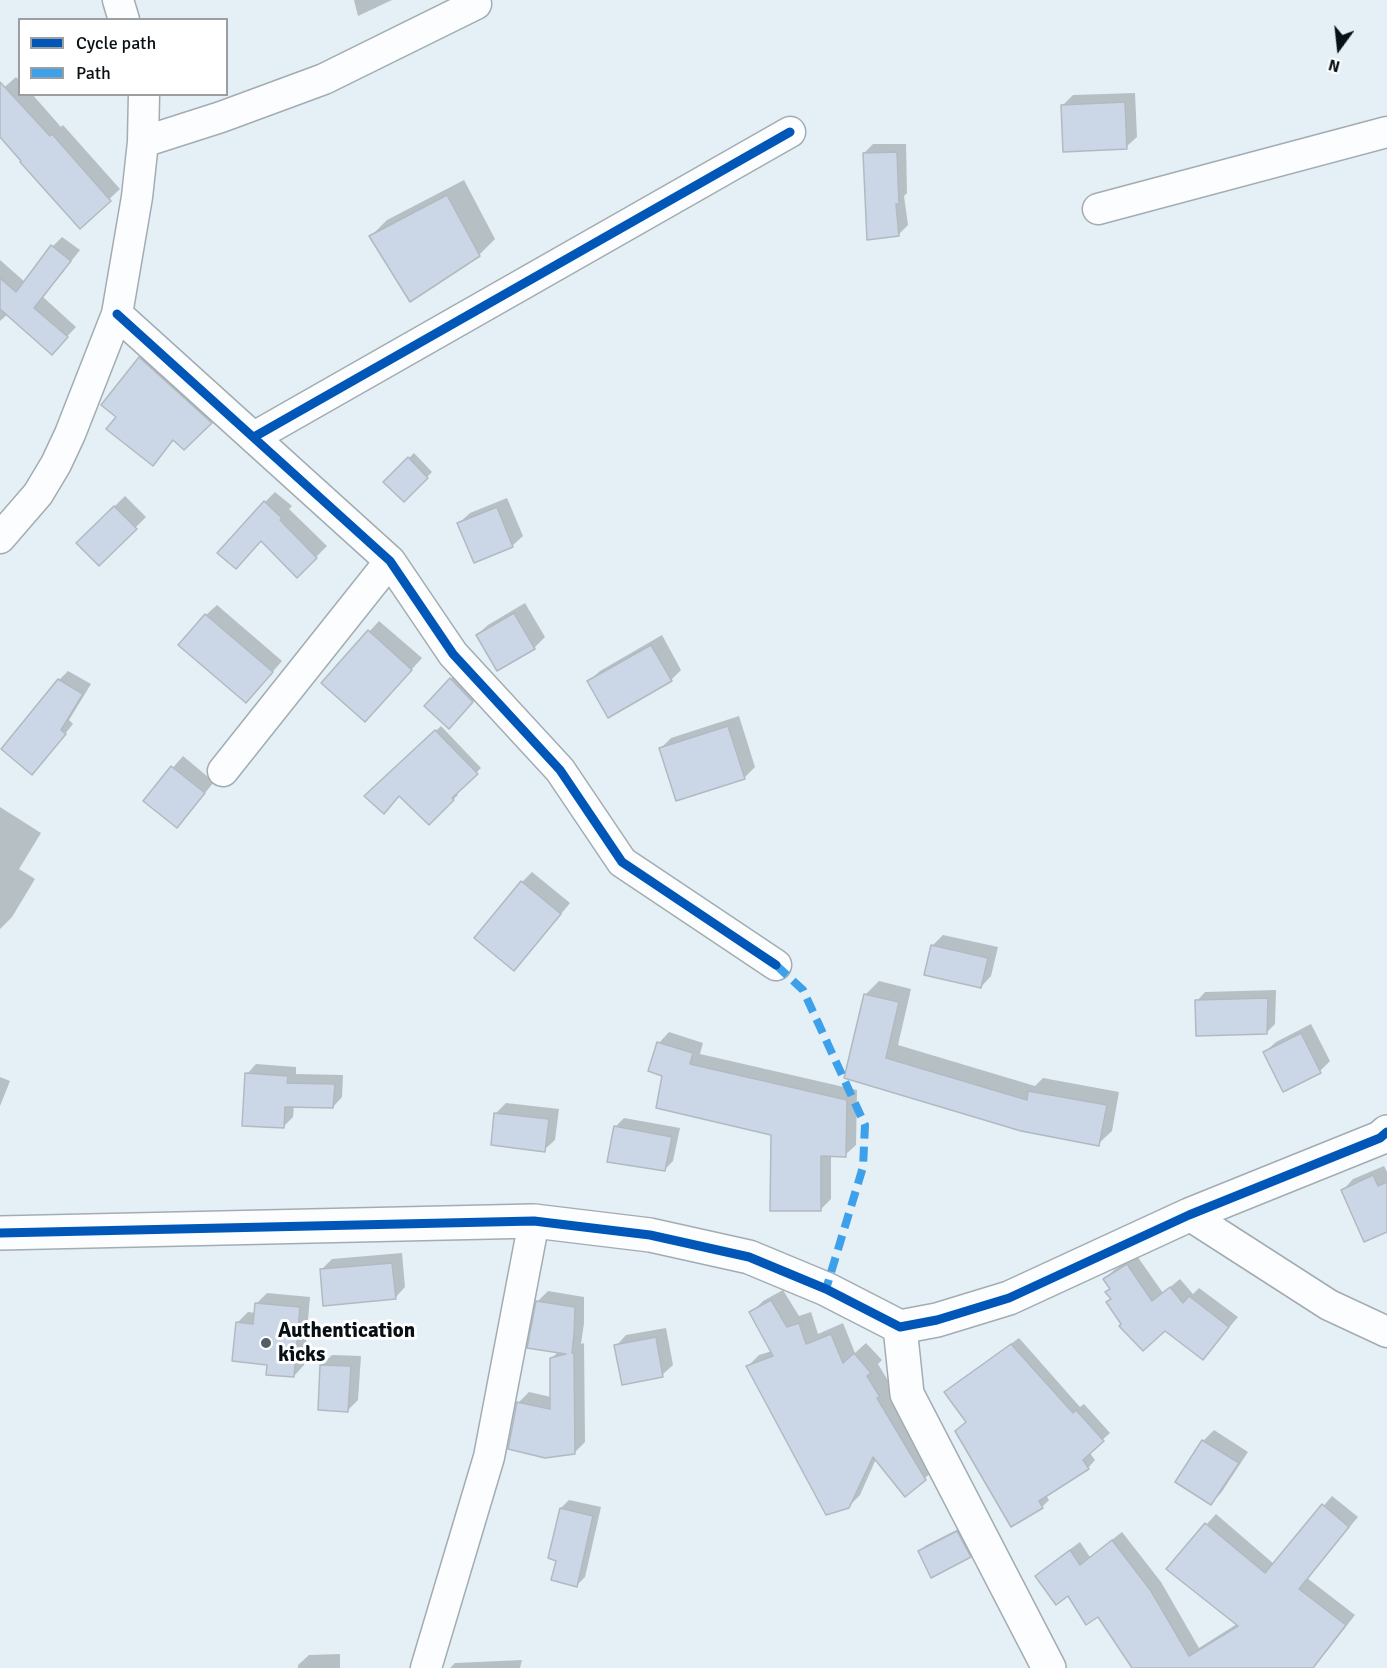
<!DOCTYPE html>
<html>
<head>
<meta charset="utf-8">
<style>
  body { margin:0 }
  #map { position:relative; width:1387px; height:1668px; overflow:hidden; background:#e4eff6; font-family:Signika,sans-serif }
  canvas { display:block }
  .legend { position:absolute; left:18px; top:18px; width:210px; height:78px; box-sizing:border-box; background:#fff; border:2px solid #9c9fa1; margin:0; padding:8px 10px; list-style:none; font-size:18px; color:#071015 }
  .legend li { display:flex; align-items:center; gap:12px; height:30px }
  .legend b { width:30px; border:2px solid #9c9fa1 }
  .north { position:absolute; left:1309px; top:18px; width:60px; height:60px; -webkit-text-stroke:4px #fff; paint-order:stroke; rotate:195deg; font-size:16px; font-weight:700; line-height:24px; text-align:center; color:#071015 }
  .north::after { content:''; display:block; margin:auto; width:21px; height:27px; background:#071015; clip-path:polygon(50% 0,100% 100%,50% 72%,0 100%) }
</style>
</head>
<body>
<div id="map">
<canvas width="1387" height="1668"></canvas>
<ul class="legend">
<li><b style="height:8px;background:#0057b8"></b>Cycle path</li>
<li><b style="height:8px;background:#3ca1ea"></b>Path</li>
</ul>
<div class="north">N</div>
</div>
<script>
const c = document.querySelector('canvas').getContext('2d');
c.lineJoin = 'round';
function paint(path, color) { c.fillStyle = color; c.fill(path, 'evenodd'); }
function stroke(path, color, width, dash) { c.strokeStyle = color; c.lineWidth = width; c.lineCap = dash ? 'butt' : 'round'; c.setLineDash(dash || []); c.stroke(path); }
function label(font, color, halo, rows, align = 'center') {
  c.font = font + ' Signika,sans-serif'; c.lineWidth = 6; c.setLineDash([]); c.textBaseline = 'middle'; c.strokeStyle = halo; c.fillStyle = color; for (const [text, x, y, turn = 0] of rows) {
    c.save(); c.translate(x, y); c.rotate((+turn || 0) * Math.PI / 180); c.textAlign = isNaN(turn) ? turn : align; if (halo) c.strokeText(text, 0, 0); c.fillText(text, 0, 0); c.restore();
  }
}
paint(new Path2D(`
  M 354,0 L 392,0 L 358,16 Z
  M 16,77 L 20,81 L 20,94 L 32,94 L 61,127 L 63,125 L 120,189 L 80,227 L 0,137 L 0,91 Z
  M 1135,93 L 1137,137 L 1126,147 L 1063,105 L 1073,95 Z
  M 873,144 L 906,144 L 907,193 L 904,196 L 908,225 L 899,234 L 864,153 Z
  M 464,180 L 495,239 L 479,255 L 371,236 L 387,220 Z
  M 62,237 L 80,250 L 43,297 L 76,327 L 61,343 L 8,314 L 0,321 L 0,260 L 25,282 L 53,246 Z
  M 147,351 L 217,415 L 184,448 L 174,438 L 118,417 L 140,358 Z
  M 414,453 L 432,472 L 404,500 L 385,482 Z
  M 275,492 L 292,506 L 289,509 L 327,546 L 297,576 L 265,502 Z
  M 125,496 L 146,517 L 99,564 L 78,543 Z
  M 507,498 L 523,536 L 512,546 L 459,523 L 470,513 Z
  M 525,603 L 545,637 L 534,648 L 497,669 L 477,635 L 488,625 Z
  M 217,605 L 282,661 L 256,691 L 206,615 Z
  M 379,621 L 422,658 L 376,709 L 369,632 Z
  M 662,635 L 681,670 L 671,680 L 589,681 L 600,671 Z
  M 461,668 L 483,690 L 459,717 L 426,706 Z
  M 68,671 L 91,684 L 69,720 L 73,724 L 41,764 L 59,680 Z
  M 739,716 L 755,767 L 744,778 L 661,748 L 671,738 Z
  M 441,726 L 481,768 L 456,793 L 458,795 L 429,823 L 400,794 L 366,796 Z
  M 183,756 L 214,782 L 187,815 L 145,800 Z
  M 0,807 L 41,833 L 19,869 L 35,879 L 12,917 L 0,929 Z
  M 532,872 L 570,903 L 524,959 L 522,882 Z
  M 943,935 L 998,947 L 991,976 L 981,987 L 932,946 Z
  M 879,981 L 911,989 L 898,1045 L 1035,1086 L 1043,1078 L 1119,1092 L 1112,1131 L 1098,1144 L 846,1077 L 865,995 Z
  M 1276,990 L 1275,1024 L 1266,1033 L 1197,1001 L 1205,992 Z
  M 1311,1024 L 1330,1061 L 1320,1071 L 1265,1052 L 1276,1042 Z
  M 669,1032 L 703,1043 L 700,1054 L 857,1090 L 856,1145 L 845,1155 L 831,1155 L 831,1199 L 820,1210 L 772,1134 L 664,1075 L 659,1043 Z
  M 256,1064 L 296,1067 L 296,1074 L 343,1075 L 342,1097 L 333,1107 L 294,1106 L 293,1117 L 283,1127 L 247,1074 Z
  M 0,1077 L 10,1081 L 0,1106 Z
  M 506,1103 L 559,1109 L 555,1140 L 544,1150 L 496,1113 Z
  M 624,1118 L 680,1128 L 673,1161 L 664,1170 L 615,1127 Z
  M 1384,1166 L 1387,1172 L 1387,1230 L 1343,1190 L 1353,1179 Z
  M 402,1253 L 405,1287 L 395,1298 L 321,1270 L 332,1259 Z
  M 1137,1256 L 1163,1293 L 1180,1279 L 1193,1294 L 1199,1288 L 1238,1317 L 1203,1358 L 1165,1329 L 1123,1324 L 1112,1298 L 1111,1288 L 1105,1279 L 1114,1270 Z
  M 783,1290 L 799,1316 L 811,1312 L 818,1334 L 843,1323 L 855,1353 L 866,1343 L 882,1360 L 878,1364 L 890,1384 L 888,1386 L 936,1468 L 924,1479 L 876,1459 L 860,1495 L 848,1507 L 747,1367 L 759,1355 L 772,1351 L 751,1313 L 763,1301 Z
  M 548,1291 L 584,1297 L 584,1323 L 581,1344 L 584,1343 L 585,1442 L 574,1453 L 518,1403 L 529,1392 L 551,1397 L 552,1358 L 558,1352 L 538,1301 Z
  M 267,1293 L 310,1297 L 304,1365 L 294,1376 L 268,1363 L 237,1323 L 248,1312 L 256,1313 L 257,1303 Z
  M 666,1328 L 673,1365 L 662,1375 L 616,1346 L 626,1335 Z
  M 1019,1338 L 1080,1407 L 1084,1404 L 1110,1433 L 1089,1452 L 1095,1460 L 1088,1468 L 1046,1495 L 1049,1500 L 1042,1507 L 967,1422 L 946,1392 L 953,1385 Z
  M 332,1355 L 361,1356 L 358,1400 L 348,1410 L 321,1365 Z
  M 1214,1430 L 1248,1452 L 1221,1493 L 1211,1503 L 1177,1481 L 1203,1441 Z
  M 1332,1496 L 1358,1517 L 1307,1578 L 1355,1615 L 1327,1651 L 1317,1661 L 1303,1668 L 1134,1668 L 1098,1615 L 1068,1594 L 1037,1576 L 1046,1567 L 1080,1542 L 1090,1557 L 1122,1532 L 1161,1582 L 1199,1648 L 1237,1624 L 1169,1568 L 1207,1524 L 1216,1514 L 1274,1564 Z
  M 569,1500 L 601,1507 L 585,1577 L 577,1585 L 558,1560 L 561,1508 Z
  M 962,1527 L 974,1551 L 970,1556 L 920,1551 L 925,1546 Z
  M 340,1654 L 340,1668 L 298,1668 L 298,1665 L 309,1655 Z
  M 522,1660 L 520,1668 L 450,1668 L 455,1663 Z`), '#0003');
const building = new Path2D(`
  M 0,82 L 50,136 L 52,134 L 111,201 L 80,229 L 20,162 L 21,161 L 0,137 Z
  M 1125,102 L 1127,149 L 1063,152 L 1061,105 Z
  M 897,152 L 899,204 L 896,204 L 899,236 L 867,240 L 863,153 Z
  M 447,195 L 480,256 L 410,302 L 369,236 Z
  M 51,245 L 71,261 L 34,308 L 68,337 L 52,355 L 0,309 L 0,278 L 16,292 Z
  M 139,357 L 212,423 L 184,450 L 173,440 L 153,466 L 106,429 L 116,417 L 101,405 Z
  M 408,457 L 428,478 L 404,502 L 383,482 Z
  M 264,501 L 282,518 L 280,520 L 317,558 L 297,578 L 261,541 L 236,569 L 217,553 Z
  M 114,506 L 137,529 L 99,566 L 76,543 Z
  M 497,507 L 513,547 L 474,563 L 457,523 Z
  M 514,613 L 535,649 L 497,671 L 476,635 Z
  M 205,614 L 273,672 L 246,703 L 178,645 Z
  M 368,630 L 412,670 L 365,722 L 321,683 Z
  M 651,645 L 672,681 L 608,718 L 587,681 Z
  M 450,678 L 473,702 L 449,729 L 424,706 Z
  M 58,679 L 83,694 L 61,730 L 66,734 L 32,775 L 1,749 Z
  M 728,726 L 745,779 L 676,801 L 659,748 Z
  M 435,730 L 478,774 L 452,798 L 454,800 L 429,825 L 399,796 L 384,814 L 364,796 Z
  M 171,766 L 205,793 L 177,828 L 143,801 Z
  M 521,881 L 561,914 L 514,971 L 474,938 Z
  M 931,945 L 988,958 L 981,988 L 924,975 Z
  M 864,994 L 899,1002 L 886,1058 L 1027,1100 L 1028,1091 L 1107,1105 L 1099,1146 L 1021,1131 L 844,1078 Z
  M 1268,998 L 1267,1034 L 1196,1036 L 1195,1000 Z
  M 1301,1033 L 1321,1073 L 1283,1092 L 1263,1052 Z
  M 657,1042 L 693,1053 L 690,1064 L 847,1100 L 846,1157 L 821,1156 L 821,1211 L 770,1211 L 771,1135 L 656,1108 L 662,1076 L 648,1071 Z
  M 245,1073 L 288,1076 L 287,1083 L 335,1084 L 333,1108 L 285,1107 L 284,1128 L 242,1126 Z
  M 494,1113 L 549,1119 L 545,1152 L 491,1145 Z
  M 614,1126 L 672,1137 L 665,1171 L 607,1162 Z
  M 1373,1175 L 1378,1186 L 1387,1182 L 1387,1232 L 1364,1242 L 1341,1190 Z
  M 392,1263 L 396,1299 L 323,1306 L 320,1269 Z
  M 1127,1264 L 1152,1301 L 1170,1287 L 1183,1303 L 1189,1296 L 1229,1327 L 1203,1360 L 1165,1331 L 1143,1351 L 1119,1326 L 1121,1324 L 1106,1302 L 1111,1299 L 1105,1292 L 1110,1289 L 1103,1279 Z
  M 771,1300 L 787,1327 L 799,1323 L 806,1344 L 831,1334 L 843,1363 L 854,1353 L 871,1373 L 867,1376 L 880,1397 L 877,1398 L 926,1480 L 905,1497 L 873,1457 L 849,1508 L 826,1515 L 746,1366 L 773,1356 L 749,1312 Z
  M 536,1301 L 575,1307 L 574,1334 L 572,1353 L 574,1353 L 575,1454 L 545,1458 L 508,1449 L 517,1402 L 550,1409 L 550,1358 L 566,1354 L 527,1348 Z
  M 255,1303 L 300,1307 L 294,1377 L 266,1375 L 267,1365 L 232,1361 L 236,1322 L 253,1324 Z
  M 656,1337 L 663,1377 L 622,1385 L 614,1345 Z
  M 1011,1344 L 1073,1413 L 1076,1410 L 1104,1441 L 1083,1460 L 1089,1469 L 1039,1501 L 1043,1508 L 1011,1527 L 955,1431 L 966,1422 L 944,1392 Z
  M 320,1365 L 351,1366 L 348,1412 L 318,1410 Z
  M 1202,1440 L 1239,1463 L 1211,1505 L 1175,1482 Z
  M 1322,1504 L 1349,1527 L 1299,1589 L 1346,1625 L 1313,1668 L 1132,1668 L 1098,1617 L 1086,1625 L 1068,1596 L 1056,1605 L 1035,1576 L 1070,1550 L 1080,1565 L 1112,1540 L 1151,1591 L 1189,1656 L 1238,1626 L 1166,1569 L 1205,1523 L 1265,1573 Z
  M 560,1508 L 593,1516 L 577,1587 L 551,1580 L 556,1561 L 548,1558 Z
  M 957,1531 L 971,1557 L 931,1578 L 918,1551 Z`);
paint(building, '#cbd6e7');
stroke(building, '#b2b9c1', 1.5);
const minor = new Path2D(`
  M 118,0 L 124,20
  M 143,142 L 221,117 L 324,79 L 476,4
  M 1098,209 L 1387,132
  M 117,314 L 390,561 L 453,654 L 560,770 L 622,862 L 776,965
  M 254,437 L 790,132
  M 0,538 L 38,494 L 56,464 L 70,434 L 117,314 L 137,197 L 143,142 L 144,94
  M 223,771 L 390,561
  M 1189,1215 L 1329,1305 L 1387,1332
  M 426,1668 L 489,1457 L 534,1221`);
const tertiary = new Path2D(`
  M 0,1233 L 534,1221 L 650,1235 L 749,1257 L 826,1289 L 900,1327 L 937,1320 L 1009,1298 L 1189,1215 L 1380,1138 L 1387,1132
  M 900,1327 L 907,1394 L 1049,1668`);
stroke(minor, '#a3acb2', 33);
stroke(tertiary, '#a3acb2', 36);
stroke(minor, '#fbfdfe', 30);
stroke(tertiary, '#fbfdfe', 33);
stroke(new Path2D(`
  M 776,965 L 803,990 L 865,1125 L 863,1167 L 826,1289`), '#3ca1ea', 8, [15, 8]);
stroke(new Path2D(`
  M 117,314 L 390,561 L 453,654 L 560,770 L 622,862 L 776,965
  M 254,437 L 790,132
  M 0,1233 L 534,1221 L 650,1235 L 749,1257 L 826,1289 L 900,1327 L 937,1320 L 1009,1298 L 1189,1215 L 1380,1138 L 1387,1132`), '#0057b8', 9);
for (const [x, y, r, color] of [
  [266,1343,6,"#545e64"]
]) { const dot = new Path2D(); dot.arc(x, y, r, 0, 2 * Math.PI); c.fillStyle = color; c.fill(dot); stroke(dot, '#fff', 2); }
label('bold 21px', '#071015', '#fff', [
  ["Authentication",278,1331],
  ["kicks",278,1355]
], 'left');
</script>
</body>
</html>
